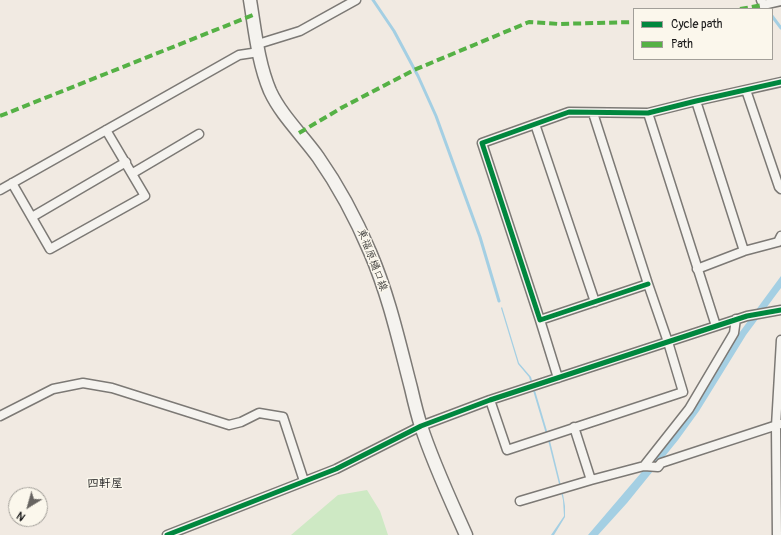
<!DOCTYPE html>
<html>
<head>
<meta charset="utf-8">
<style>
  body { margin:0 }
  #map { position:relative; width:781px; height:535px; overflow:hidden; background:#f1eae2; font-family:Pangolin,sans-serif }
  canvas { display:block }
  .legend { position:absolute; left:633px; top:8px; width:140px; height:52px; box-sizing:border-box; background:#fbf7ec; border:1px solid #a29f99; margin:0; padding:5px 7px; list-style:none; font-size:12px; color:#1c1c1c }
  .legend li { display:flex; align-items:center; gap:8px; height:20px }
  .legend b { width:20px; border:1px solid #a29f99 }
  .north { position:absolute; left:8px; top:487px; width:40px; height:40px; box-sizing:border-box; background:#fbf7ec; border:1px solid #a29f99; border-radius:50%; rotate:217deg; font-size:11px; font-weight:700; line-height:16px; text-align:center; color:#1c1c1c }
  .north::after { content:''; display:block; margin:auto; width:14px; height:18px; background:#676461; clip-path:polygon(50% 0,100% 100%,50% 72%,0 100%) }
</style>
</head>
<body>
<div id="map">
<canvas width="781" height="535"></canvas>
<ul class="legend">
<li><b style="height:5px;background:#00873e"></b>Cycle path</li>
<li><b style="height:5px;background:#55b145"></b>Path</li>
</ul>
<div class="north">N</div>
</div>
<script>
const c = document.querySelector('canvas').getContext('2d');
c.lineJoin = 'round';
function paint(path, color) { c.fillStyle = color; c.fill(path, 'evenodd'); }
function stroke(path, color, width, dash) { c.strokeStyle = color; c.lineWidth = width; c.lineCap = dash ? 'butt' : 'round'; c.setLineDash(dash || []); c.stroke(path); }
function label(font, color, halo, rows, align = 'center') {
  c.font = font + ' Pangolin,"Klee One",sans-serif'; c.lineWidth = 3; c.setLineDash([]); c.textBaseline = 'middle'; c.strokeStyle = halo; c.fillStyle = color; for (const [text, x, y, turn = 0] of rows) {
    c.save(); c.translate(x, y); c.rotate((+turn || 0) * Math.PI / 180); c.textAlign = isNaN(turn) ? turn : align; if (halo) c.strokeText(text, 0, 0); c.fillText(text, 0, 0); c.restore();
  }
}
paint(new Path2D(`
  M 367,490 L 380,511 L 388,535 L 291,535 L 338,495 Z`), '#cee9c4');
paint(new Path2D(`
  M 781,276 L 781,288 L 746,335 L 699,411 L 678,440 L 627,503 L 598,535 L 588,535 L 658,453 L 734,340 Z
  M 502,307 L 519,363 L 531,377 L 550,441 L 563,494 L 565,506 L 565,517 L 554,535 L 551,535 L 564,516 L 563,500 L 549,444 L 529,377 L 518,364 L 501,308 Z`), '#a4cfe3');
stroke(new Path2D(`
  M 373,0 L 394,31 L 418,76 L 436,116 L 480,237 L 499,301
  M 772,16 L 781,28`), '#a4cfe3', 3);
const street = new Path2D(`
  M 761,0 L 763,5 L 781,1
  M 258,44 L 300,31 L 356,0
  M 746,90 L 779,187 L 781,189
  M 696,101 L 744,251
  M 648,113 L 716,326
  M 535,124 L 595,302
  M 133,173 L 199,134
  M 12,183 L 50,249 L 145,196 L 106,130
  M 0,190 L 239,55 L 259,52
  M 32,217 L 126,162
  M 697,269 L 744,251 L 778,242 L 781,236
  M 648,284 L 540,320 L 482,143 L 569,112 L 648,113 L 696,101 L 781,82
  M 540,320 L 558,378
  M 490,400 L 507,450 L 683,392 L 668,342 L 648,284 L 593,113
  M 0,416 L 53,389 L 83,383 L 112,388 L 229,425 L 241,422 L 259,413 L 283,417 L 304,481
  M 644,466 L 658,467 L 661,463 L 780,424
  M 591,480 L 644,466 L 689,409 L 734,333 L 736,319
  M 520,501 L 591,480 L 574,427
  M 167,535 L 336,469 L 421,426 L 490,400 L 747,316 L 781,310
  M 777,535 L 776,426 L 781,340`);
const secondary = new Path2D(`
  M 250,0 C 255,30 258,63 270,91 C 281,115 303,136 318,157 C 339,187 356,219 370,252 C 389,296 399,342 411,388 C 414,401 417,414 421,426 C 433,463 450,499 466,535`);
stroke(street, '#7c7975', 11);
stroke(secondary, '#7c7975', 15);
stroke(street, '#f5f3ef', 8);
stroke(secondary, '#f5f3ef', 12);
stroke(new Path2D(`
  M 740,9 L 763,5
  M 0,116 L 253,15
  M 299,133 L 343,107 L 414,70 L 529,22 L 559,24 L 634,22`), '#55b145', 4, [8, 4]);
stroke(new Path2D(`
  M 648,284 L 540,320 L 482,143 L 569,112 L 648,113 L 696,101 L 781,82
  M 167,535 L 336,469 L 421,426 L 490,400 L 747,316 L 781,310`), '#00873e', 5);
label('11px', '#1c1c1c', '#fbf7ec', [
  ["東福原樋口線",372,260,69]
]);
label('bold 12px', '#1c1c1c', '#fbf7ec', [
  ["四軒屋",105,484]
]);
</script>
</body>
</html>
